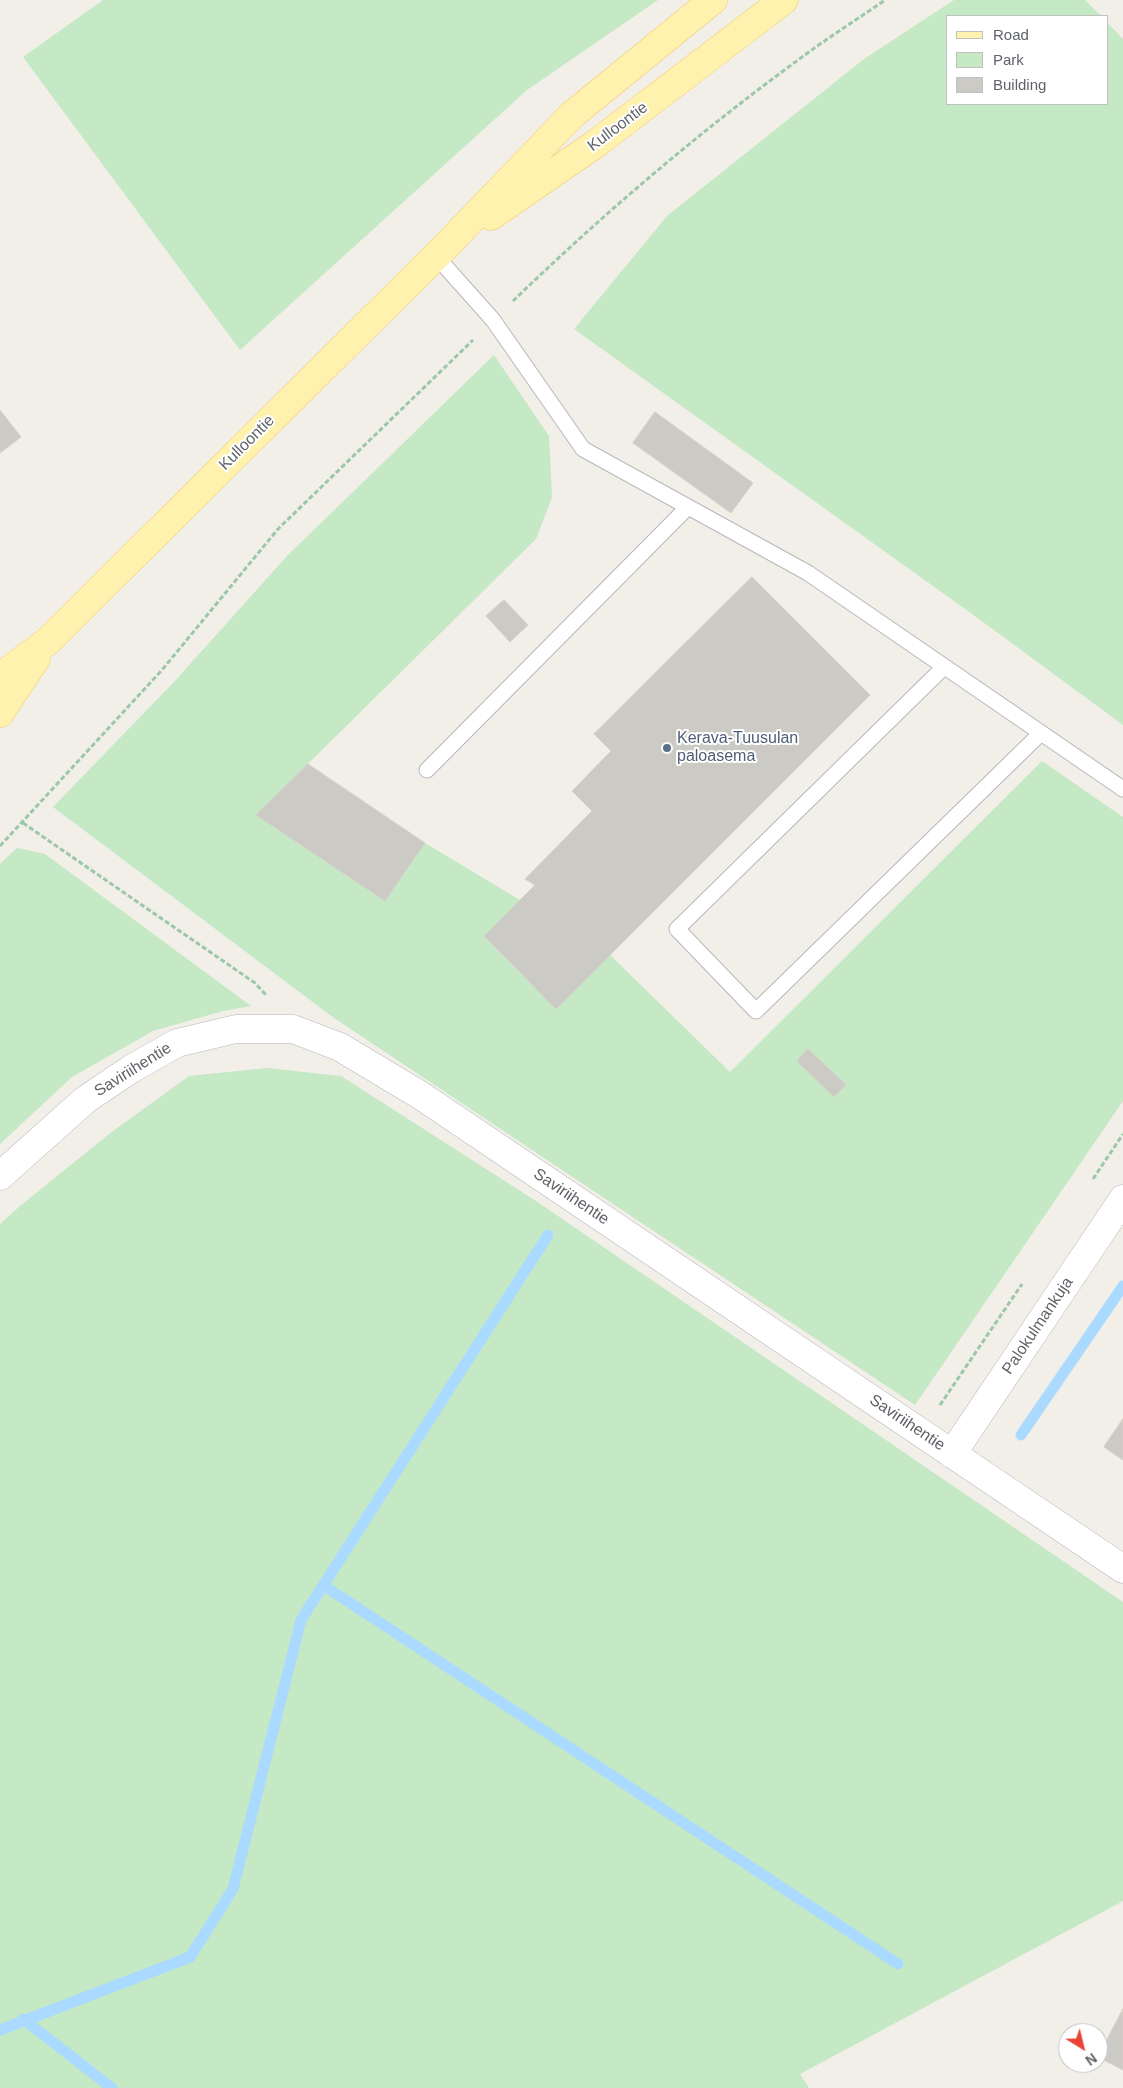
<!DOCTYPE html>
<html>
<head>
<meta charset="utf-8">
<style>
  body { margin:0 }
  #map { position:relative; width:1123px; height:2088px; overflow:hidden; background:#f1efe8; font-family:Arial,sans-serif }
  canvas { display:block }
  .legend { position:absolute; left:946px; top:15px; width:162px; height:90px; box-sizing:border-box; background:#fff; border:1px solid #bfc1c3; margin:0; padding:6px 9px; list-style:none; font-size:15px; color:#5f6368 }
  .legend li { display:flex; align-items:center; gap:10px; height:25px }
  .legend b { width:25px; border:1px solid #bfc1c3 }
  .north { position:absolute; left:1058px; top:2023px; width:50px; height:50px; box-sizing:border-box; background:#fff; border:1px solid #bfc1c3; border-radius:50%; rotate:144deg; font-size:14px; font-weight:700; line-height:20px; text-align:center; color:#5f6368 }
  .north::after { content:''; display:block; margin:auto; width:18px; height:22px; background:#ea4335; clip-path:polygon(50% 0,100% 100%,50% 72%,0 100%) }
</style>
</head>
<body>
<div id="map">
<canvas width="1123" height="2088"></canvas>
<ul class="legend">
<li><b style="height:6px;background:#fff2af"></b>Road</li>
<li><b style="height:14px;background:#c5e8c5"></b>Park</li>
<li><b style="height:14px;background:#cccac5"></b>Building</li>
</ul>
<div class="north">N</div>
</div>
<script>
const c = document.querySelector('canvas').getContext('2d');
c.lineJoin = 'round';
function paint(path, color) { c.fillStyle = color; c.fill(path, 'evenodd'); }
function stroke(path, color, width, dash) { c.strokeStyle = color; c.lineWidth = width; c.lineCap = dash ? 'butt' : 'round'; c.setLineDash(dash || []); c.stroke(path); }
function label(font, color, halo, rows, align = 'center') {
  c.font = font + ' Arial,sans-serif'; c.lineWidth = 4; c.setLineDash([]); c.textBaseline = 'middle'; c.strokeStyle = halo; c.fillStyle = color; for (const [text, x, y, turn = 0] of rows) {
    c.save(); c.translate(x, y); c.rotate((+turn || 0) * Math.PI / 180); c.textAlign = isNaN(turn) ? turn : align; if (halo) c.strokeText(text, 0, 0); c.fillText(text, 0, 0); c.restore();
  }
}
paint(new Path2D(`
  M 103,0 L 658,0 L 527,90 L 240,350 L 23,57 Z
  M 954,0 L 1085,0 L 1101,16 L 947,16 L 947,104 L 1107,104 L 1107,22 L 1123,39 L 1123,725 L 979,619 L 574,329 L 667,216 L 864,59 Z
  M 494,355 L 549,436 L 552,497 L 536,539 L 256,815 L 385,901 L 425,843 L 520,900 L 484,937 L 556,1008 L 610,955 L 730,1072 L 1042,761 L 1123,817 L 1123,1101 L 915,1405 L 334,1018 L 53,807 L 173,683 L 288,555 Z
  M 17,848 L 45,854 L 251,1006 L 223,1011 L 153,1031 L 72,1077 L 0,1144 L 0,864 Z
  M 267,1068 L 341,1076 L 536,1201 L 1123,1602 L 1123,1901 L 800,2074 L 809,2088 L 0,2088 L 0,1224 L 20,1206 L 109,1134 L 189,1076 Z`), '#c5e8c5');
stroke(new Path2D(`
  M 1021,1435 L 1123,1286
  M 323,1585 L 898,1964
  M 23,2019 L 112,2088
  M 0,2030 L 190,1957 L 233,1889 L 301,1620 L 548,1235`), '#aadaff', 11);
const building = new Path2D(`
  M 0,410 L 21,437 L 0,453 Z
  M 655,412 L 753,483 L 731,513 L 633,443 Z
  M 752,577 L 870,695 L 556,1009 L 484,936 L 535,885 L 525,879 L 592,811 L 572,791 L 611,751 L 594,734 Z
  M 504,600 L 528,625 L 510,642 L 486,616 Z
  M 308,764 L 425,843 L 385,901 L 256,815 Z
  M 808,1049 L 846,1085 L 834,1097 L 797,1061 Z
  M 1123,1419 L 1123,1460 L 1104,1447 Z
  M 1123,2009 L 1123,2070 L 1098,2057 Z`);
paint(building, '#cccac5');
stroke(building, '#d6d1c6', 1);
const lane = new Path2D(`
  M 436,256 L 493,320 L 583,449 L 808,573 L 1123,789
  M 944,667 L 677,929 L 756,1011 L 1041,733
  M 427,770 L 688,507`);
const street = new Path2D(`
  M 0,1176 L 85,1100 L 131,1069 L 177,1043 L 236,1029 L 293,1029 L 340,1047 L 420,1095 L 1123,1569
  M 952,1454 L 1123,1199`);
const primary = new Path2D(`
  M 491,216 L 594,145 L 784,0
  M 0,677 L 48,641 L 446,246 L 572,115 L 713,0
  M 0,713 L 36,659`);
stroke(lane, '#b5b8bc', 17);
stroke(street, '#b5b8bc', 29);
stroke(primary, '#f2c960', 29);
stroke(new Path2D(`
  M 513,301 C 602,215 698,133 798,60 C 826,39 856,20 885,0
  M 23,823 L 255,983 L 266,995
  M 0,846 L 162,670 L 278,529 L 473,340
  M 1093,1179 L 1123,1134
  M 940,1405 L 1022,1284`), '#9cc7a9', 3, [5, 2.5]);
stroke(lane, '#fff', 15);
stroke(street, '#fff', 28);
stroke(primary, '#fff2af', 28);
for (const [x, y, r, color] of [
  [667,748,5,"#5c6f8a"]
]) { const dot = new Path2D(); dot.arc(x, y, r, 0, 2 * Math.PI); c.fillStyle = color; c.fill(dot); stroke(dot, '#fff', 2); }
label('16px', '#5f6368', '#fff', [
  ["Kulloontie",618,127,-37],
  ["Kulloontie",247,443,-45],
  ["Saviriihentie",133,1070,-32],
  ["Saviriihentie",571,1197,34],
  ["Palokulmankuja",1038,1326,-56],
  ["Saviriihentie",907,1423,34]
]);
label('16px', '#4e5e75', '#fff', [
  ["Kerava-Tuusulan",677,739],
  ["paloasema",677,757]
], 'left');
</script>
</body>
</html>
